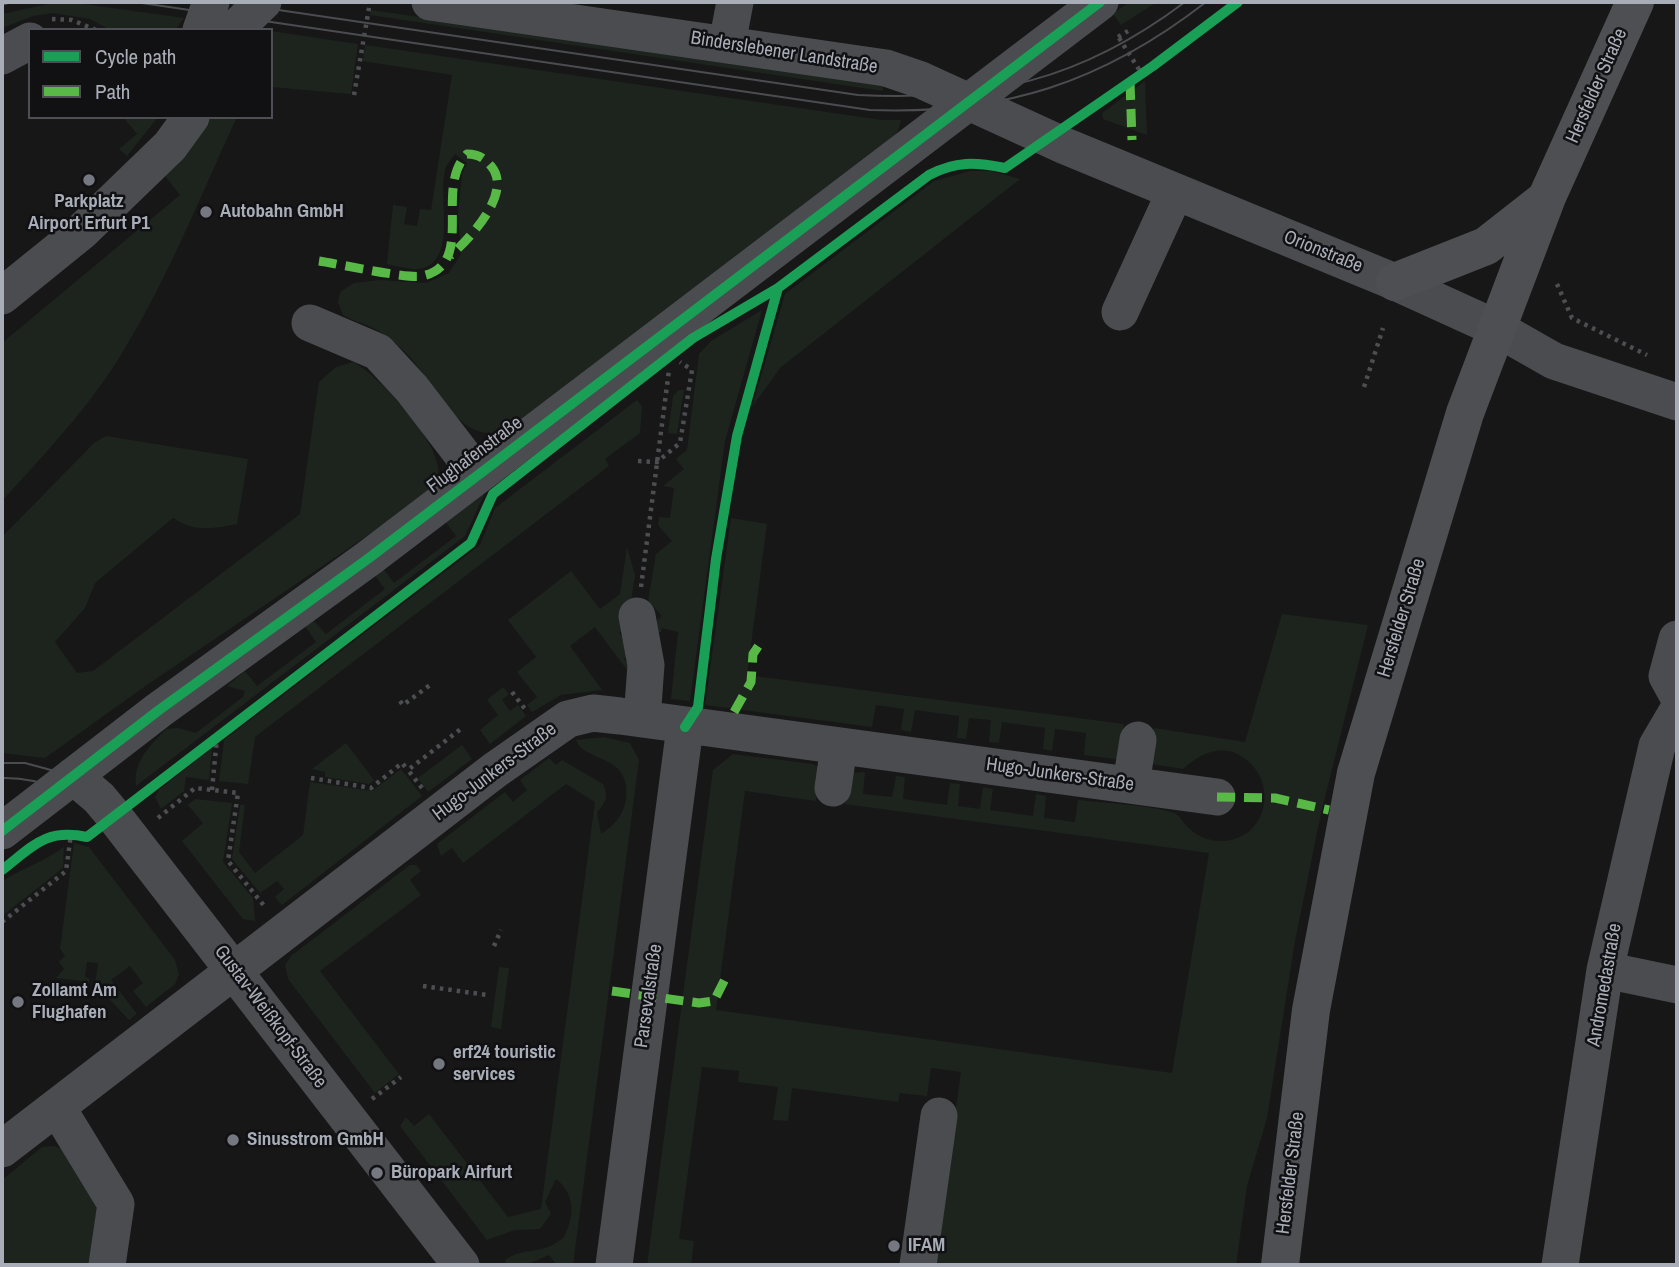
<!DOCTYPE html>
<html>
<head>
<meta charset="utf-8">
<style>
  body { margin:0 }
  #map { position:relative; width:1679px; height:1267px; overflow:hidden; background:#171717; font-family:"Archivo Narrow",sans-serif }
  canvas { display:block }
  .frame { position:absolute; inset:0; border:4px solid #a8adb8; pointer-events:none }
  .legend { position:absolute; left:28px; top:28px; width:245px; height:91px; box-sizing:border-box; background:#111113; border:2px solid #4d4f55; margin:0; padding:9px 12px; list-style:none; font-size:21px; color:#a8adb8 }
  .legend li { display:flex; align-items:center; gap:14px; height:35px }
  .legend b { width:35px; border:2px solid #4d4f55 }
</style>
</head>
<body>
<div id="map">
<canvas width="1679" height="1267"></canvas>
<div class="frame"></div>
<ul class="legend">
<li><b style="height:9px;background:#1a9f57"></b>Cycle path</li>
<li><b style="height:9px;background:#58b947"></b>Path</li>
</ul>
</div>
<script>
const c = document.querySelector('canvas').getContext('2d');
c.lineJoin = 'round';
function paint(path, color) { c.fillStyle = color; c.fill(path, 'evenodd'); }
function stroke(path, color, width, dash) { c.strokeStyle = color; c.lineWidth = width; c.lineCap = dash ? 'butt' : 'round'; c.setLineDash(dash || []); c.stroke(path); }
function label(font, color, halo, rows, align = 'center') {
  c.font = font + ' "Archivo Narrow",sans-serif'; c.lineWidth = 5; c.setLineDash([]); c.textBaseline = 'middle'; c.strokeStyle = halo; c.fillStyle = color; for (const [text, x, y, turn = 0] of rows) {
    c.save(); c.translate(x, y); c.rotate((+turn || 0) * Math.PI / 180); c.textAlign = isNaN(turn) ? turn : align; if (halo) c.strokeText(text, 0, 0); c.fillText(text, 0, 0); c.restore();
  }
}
paint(new Path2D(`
  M 1129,2 L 1157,2 L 1121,25 L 1113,14 Z
  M 48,4 L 84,4 L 184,18 L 175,30 L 110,30 L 90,19 L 53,13 L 33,16 L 2,28 L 2,14 Z
  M 371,10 L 877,84 L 883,86 L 883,91 L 370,15 Z
  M 271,31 L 358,44 L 351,94 L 271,87 Z
  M 365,45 L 882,120 L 901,120 L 898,131 L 892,138 L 513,429 C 458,452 436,381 404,351 C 395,343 384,333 373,328 C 363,323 353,321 343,315 L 338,302 L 340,292 L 354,283 L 379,280 L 426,283 L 449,273 L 461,254 L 458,215 L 462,174 L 467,163 L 455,154 C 452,158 448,163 446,167 C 436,195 460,262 419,269 C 410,270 396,266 387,264 L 393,205 L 407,207 L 404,224 L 417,226 L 420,209 L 431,210 L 452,75 L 363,61 Z
  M 1145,81 L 1147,135 L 1103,119 L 1102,113 Z
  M 123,117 L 158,117 L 127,156 L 119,149 L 137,134 Z
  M 202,117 L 237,117 C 198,201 164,288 114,366 C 82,415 41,458 2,501 L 2,343 L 180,195 L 165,176 Z
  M 970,171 L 991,171 L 1020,179 L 780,368 L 752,407 L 785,294 L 934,181 Z
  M 762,310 L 725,441 L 690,701 L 671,699 L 678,632 L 662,628 L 661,632 L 655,632 L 652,625 L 662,616 L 648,601 L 656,554 L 672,541 L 658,525 L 659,517 L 670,518 L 674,488 L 663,486 L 684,469 L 676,459 L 687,450 L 699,354 L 711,341 Z
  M 353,362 C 378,374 446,448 438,477 C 435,490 418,500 408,508 L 144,687 L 45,758 L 2,753 L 2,537 L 94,443 L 106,436 L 248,459 L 237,524 C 213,529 194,532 173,518 L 95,583 L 85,608 L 55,642 L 77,673 L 93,671 L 300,514 L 319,382 L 336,367 Z
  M 679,390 L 684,390 L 677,434 L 668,433 L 673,396 Z
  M 637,400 L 642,406 L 640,433 L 605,459 L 609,466 L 255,737 L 248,784 L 219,781 L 224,740 L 480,545 L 495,508 Z
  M 481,491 L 484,495 L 465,536 L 136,786 C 133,761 150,746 166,729 L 178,728 L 196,733 L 243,697 L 245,691 L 227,686 L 245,671 L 257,686 L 316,642 L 305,626 L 313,620 L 326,634 L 385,589 L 373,573 L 382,567 L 394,583 L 456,536 L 444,520 Z
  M 731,518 L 767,524 L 747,675 L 1124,724 L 1119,757 L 1116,759 L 1084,755 L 1086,733 L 1055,729 L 1052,751 L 1043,749 L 1045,728 L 1002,722 L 999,743 L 989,742 L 991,720 L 969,718 L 966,739 L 957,738 L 959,716 L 915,710 L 911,732 L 901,730 L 904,709 L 876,705 L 872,727 L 705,705 Z
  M 627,547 L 635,575 L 631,601 L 618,613 L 628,625 L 619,633 L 630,645 L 631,653 L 624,659 L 633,669 L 633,678 L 595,627 L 570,646 L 602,690 L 561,695 L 532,712 L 527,705 L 537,697 L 517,672 L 536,657 L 508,620 L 571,571 L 600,609 L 620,594 Z
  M 1282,614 L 1368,625 L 1321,813 L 1295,941 L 1267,1118 L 1247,1186 L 1236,1265 L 934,1265 L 961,1072 L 931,1068 L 927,1096 L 900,1093 L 898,1102 L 792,1088 L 788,1121 L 773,1120 L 778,1087 L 738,1082 L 739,1071 L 702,1067 L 679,1239 L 694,1241 L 691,1265 L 647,1265 L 713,770 L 733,754 L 813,764 L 820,768 L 816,801 L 745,791 L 716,1010 L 1172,1073 L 1209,853 L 845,804 L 849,773 L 865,772 L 863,794 L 892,797 L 896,776 L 905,777 L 903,799 L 947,805 L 950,783 L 960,784 L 958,806 L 980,809 L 983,787 L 993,789 L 990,810 L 1033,816 L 1036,794 L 1046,796 L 1044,818 L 1075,822 L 1078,800 C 1104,803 1151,805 1174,813 C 1179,815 1181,820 1185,824 C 1194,835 1209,842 1223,841 C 1265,839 1278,788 1249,762 C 1227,741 1203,751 1183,769 L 1152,764 L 1149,761 L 1154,728 L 1245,742 Z
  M 503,687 L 509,694 L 502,700 L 510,711 L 518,705 L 526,716 L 490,744 L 480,730 L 498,715 L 487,700 Z
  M 604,737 L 630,743 L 639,760 L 573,1265 L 557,1265 L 549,1255 L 526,1265 L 506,1265 L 505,1260 C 525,1246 543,1256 564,1237 C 575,1216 575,1194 556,1179 L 545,1202 L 551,1214 L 540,1229 L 515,1230 L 487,1240 L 400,1126 L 406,1117 L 414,1126 L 429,1114 L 508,1217 L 541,1209 L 595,802 L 566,784 L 463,863 L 452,848 L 441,856 L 437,844 L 505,792 L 513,802 L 527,790 L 520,780 L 549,758 L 556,765 L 562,760 L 603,784 C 609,796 606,803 597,812 L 601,834 C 614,826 624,814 626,799 C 632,753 584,763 576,740 Z
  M 346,743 L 374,780 L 369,784 L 325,777 L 325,772 L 312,769 Z
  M 462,745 L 472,759 L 428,792 L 418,778 Z
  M 212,748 L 209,780 L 186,777 L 184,791 L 161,809 L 155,797 L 159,790 Z
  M 401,769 L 422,796 L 282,905 L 275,897 L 284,889 L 277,881 L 260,893 L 232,859 L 240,805 L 245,805 L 239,852 L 255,873 L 303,835 L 310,782 L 372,791 Z
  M 195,799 L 232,803 L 223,862 L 253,898 L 255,921 L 243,919 L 182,841 L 203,823 L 188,805 Z
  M 74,843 L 89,847 L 175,960 L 179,974 L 175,984 L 146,1007 L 133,991 L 143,983 L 130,966 L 111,980 L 137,1014 L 129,1020 L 95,984 L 98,963 L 87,962 L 85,977 L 89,978 L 89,982 L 56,978 L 64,969 L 59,962 L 65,956 L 60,949 Z
  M 64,847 L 63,868 L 2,916 L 2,882 C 21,868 44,862 64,847 Z
  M 410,865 L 416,865 L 421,871 L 410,880 L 421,895 L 320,971 L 399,1074 L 375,1093 L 288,979 L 285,965 L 291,956 Z
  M 499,967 L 509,968 L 501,1029 L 491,1027 Z
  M 54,1146 L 65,1150 L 99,1203 L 92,1265 L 2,1265 L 2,1180 L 42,1147 Z`), '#1d241e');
stroke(new Path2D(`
  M 52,19 L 72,20 L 96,30
  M 1118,37 L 1128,31
  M 1119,38 L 1142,74
  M 354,95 L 370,2
  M 1557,284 L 1572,318 L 1647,355
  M 1364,387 L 1383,328
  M 638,461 L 657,462 L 680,443 L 692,370 L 680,362
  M 641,587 L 669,370
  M 512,692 L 525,709
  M 400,701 L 403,705 L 430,685
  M 311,778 L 371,788 L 402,763 L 408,770
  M 422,788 L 408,770 L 462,728
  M 212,790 L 217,737
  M 158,818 L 195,788 L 238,793 L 228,861 L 265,907
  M 2,922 L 66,871 L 71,834
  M 494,946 L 501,930
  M 423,986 L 487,995
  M 479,1045 L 484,1060
  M 372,1099 L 401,1077`), '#4d4e52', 4.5, [3.5, 5]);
stroke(new Path2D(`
  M 430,2 L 886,68 L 921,80 L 1065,146 L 1395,282 L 1496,328 L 1554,361 L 1677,402
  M 201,30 L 211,2
  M 234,30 L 263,2
  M 727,44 L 735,2
  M 2,56 L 30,41
  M 2,296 L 81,232 L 170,146 L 191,117
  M 1120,312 L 1175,192
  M 310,323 L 378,352 L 412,389 L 478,475
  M 637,616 L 646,665 L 642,719
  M 1677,639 L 1667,676 L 1677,694
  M 73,776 L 99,798 L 114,816 L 461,1265
  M 1131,784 L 1138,740
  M 833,788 L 839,746
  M 2,831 L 159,710 L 369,558 L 1100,2
  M 1605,970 L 1677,985
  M 57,1107 L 116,1204 L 107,1265
  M 2,1149 L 495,770 L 568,719 L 593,713 L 620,716 L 1217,797
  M 614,1265 L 685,727
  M 918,1265 L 939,1116
  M 1560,1265 L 1605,970 L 1657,746 L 1677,712`), '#4b4c50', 37);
stroke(new Path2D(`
  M 1395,282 L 1486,246 L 1546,199
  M 1280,1265 L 1311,1010 L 1356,773 L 1465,413 L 1547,197 L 1635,2`), '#4d4f52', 38);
stroke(new Path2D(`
  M 135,2 L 870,110 C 1002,115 1102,83 1206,2
  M 224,2 L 858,95 C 988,101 1080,81 1185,2
  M 2,5 L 11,2
  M 2,763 L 25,763 L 73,776 L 123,808 L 243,962 L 469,1265
  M 2,778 C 45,777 75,795 107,821 L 446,1265`), '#4b4c4f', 2);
stroke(new Path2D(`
  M 1130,82 L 1132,140
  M 319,261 C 339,264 407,279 422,276 C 477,265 433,188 467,154 C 478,154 484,158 491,166 C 514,193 468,240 450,256
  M 734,712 L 751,682 L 753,654 L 763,639
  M 1217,797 L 1275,798 L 1329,810
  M 612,991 L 699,1003 L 714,1001 L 728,973`), '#58b947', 9, [18, 9]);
stroke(new Path2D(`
  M 685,727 L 698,707 L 716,559 L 737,436 L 778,288
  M 2,831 L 159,710 L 369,558 L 1100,2
  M 2,870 C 33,846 46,828 87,837 L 471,543 L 493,494 L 693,338 L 778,288 L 929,175 C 956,161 975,162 1005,168 L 1153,66 L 1238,2`), '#1a9f57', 10);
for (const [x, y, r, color] of [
  [89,180,7,"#757880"],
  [206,212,7,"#757880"],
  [18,1002,7,"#757880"],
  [439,1064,7,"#757880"],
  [233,1140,7,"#757880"],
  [377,1173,7,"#757880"],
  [894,1246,7,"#757880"]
]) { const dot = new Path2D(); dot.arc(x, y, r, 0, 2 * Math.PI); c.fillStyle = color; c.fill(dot); stroke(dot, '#111113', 2.5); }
label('19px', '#a8adb8', '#111113', [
  ["Binderslebener Landstraße",784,53,9],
  ["Hersfelder Straße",1597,86,-66],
  ["Orionstraße",1323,252,22],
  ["Flughafenstraße",475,455,-37],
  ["Hersfelder Straße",1402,618,-73],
  ["Hugo-Junkers-Straße",495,772,-37],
  ["Hugo-Junkers-Straße",1060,775,8],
  ["Andromedastraße",1605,985,-80],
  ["Parsevalstraße",649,996,-82],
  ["Gustav-Weißkopf-Straße",270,1017,53],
  ["Hersfelder Straße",1291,1173,-83]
]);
label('bold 19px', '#a8adb8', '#111113', [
  ["Parkplatz",89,202,"center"],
  ["Airport Erfurt P1",89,224,"center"],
  ["Autobahn GmbH",220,212],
  ["Zollamt Am",32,991],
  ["Flughafen",32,1013],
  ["erf24 touristic",453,1053],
  ["services",453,1075],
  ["Sinusstrom GmbH",247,1140],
  ["Büropark Airfurt",391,1173],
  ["IFAM",908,1246]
], 'left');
</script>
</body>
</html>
